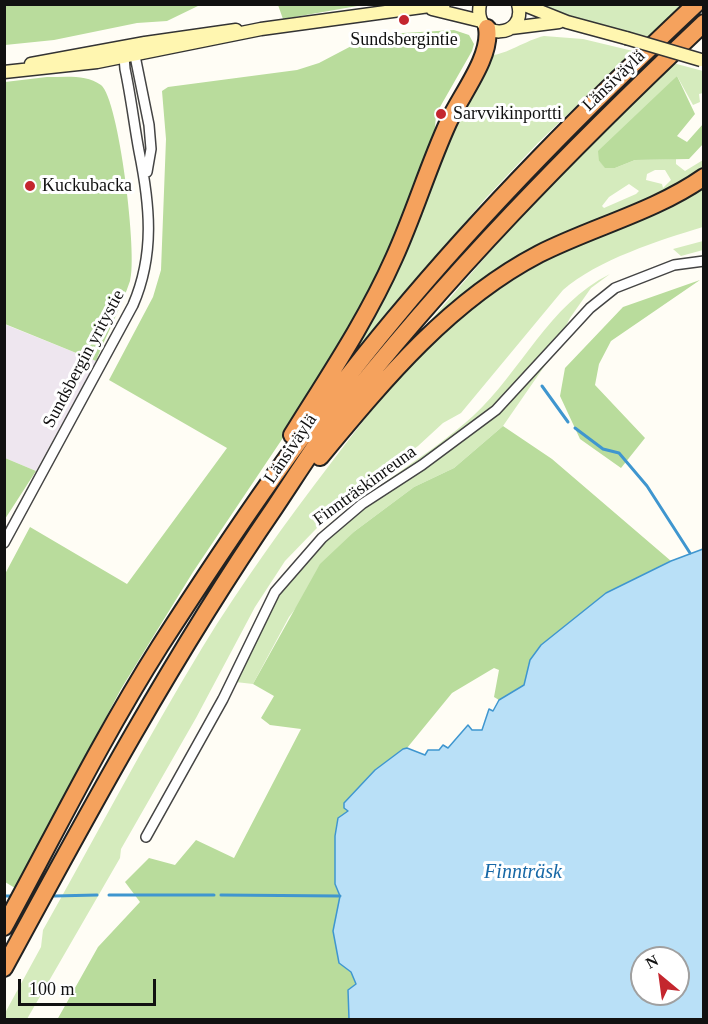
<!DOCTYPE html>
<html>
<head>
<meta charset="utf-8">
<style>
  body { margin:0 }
  #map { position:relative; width:708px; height:1024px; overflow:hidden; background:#fffdf5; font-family:"Times New Roman",serif }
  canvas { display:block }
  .frame { position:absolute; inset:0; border:6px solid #111; pointer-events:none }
  .north { position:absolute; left:630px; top:946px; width:60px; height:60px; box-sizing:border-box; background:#fff; border:2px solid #a0a0a0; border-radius:50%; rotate:331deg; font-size:16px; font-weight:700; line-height:24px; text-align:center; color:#111 }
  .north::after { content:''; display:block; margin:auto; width:21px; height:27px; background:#c4262e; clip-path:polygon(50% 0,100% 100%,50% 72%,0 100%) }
  .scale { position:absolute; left:18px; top:979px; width:138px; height:27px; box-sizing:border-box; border:3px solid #111; border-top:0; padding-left:8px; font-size:18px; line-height:21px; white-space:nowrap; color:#111; -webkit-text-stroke:4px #fff; paint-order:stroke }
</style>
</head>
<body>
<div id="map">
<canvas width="708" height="1024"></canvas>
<div class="frame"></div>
<div class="north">N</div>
<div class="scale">100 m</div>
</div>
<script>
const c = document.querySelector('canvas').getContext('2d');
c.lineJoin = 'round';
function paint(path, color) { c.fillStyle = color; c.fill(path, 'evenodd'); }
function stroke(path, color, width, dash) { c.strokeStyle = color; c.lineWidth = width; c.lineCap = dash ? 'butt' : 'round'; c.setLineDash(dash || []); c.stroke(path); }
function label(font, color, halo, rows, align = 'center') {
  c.font = font + ' "Times New Roman",serif'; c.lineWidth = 6; c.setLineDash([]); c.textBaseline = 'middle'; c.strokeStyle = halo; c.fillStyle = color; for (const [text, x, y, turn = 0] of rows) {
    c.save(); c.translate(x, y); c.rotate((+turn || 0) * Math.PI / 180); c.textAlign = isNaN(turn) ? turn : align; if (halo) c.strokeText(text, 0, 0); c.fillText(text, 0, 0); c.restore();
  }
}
paint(new Path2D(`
  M 4,324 L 96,361 L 36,471 L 5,458 Z`), '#eee6ef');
paint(new Path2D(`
  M 528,5 L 682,5 L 648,37 Z
  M 544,36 L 583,39 L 633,51 L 538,143 L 485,199 L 349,358 L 393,280 L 449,132 L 490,55 C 504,56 526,40 544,36 Z
  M 673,63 L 703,71 L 703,93 L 699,94 L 700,102 L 693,105 L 677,76 L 599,161 L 606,168 L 615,168 L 635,160 L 676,159 L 676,164 L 685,171 L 703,160 L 703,173 L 674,190 L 575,231 L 417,336 L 527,209 ZM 655,170 L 665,170 L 671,180 L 663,188 L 662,184 L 646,180 L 647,174 ZM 629,184 L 639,191 L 636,194 L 604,208 L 602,206 L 609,197 Z
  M 703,185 L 703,227 C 660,240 597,260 563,290 L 461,413 L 443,423 L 418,446 L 344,500 L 285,561 L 255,607 L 196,718 L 121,849 L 120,858 L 27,1019 L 5,1020 L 5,1013 L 41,947 L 43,930 C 96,836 146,740 202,648 C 241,584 286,522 331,463 C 371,411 410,358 461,317 C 534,259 619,224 703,185 Z
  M 703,241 L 703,250 L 681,256 L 673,249 Z
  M 610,274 L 591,288 L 570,318 L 548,361 L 503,426 L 454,468 L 414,487 L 355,531 L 289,617 L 253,684 L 227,681 C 256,627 283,570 329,527 C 373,485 428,457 473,416 C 521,372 549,304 610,274 Z`), '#d5ebbd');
paint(new Path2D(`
  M 5,4 L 200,4 L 200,5 L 167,21 L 137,23 L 54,40 L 5,45 Z
  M 278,5 L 363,5 L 283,19 Z
  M 454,30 L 469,35 L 474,44 L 472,51 L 436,114 L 435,128 L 414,191 L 375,285 L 309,399 L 193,572 L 121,689 L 15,888 L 5,882 L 5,574 L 30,527 L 127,584 L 227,448 L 109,380 L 153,297 L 161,270 L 166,139 L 162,91 L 168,87 L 297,70 L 319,63 L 359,42 L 386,34 Z
  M 677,76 L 695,114 L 677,136 L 687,142 L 703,124 L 703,144 L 689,159 L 635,160 L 615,168 L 605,168 L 599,161 L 598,151 Z
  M 47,77 C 65,77 86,74 101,85 C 119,99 138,257 130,281 C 121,308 106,335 96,361 L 5,324 L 5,82 Z
  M 700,280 L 611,341 L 599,364 L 595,385 L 645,438 L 621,468 L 580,439 L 560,396 L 565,368 L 623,307 Z
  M 503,426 L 552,459 L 671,561 L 606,593 L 530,660 L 524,686 L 499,700 L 494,697 L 499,670 L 494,668 L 452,693 L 407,748 L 375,770 L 344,803 L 349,811 L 335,884 L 340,896 L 333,931 L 339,963 L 351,972 L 356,985 L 348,990 L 349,1019 L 57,1020 L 98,947 L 140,902 L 125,882 L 149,858 L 175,865 L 196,840 L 234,858 L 301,729 L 270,725 L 261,718 L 274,696 L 253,684 L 320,564 L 355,531 L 414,487 L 454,468 Z
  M 5,458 L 36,471 L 5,519 Z`), '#b9dc9c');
const water = new Path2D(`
  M 703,549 L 703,1019 L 349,1019 L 348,990 L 356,984 L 351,972 L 339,963 L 333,931 L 340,896 L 335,884 L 335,836 L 338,818 L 348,811 L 344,808 L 344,803 L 375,770 L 403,749 L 407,748 L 425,755 L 428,750 L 439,750 L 443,745 L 448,748 L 468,725 L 472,730 L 482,730 L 489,709 L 493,711 L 499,700 L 524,685 L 530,660 L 541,645 L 606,593 L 671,561 ZM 642,958 L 678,958 L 678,994 L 642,994 Z`);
paint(water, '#b9e0f7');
stroke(water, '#3f96cf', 1.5);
stroke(new Path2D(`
  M 542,386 L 568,422
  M 575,428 L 603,449 L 619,453 L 647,486 L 690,553
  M 109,895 L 214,895
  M 221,895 L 340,896
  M 4,896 L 10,896
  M 32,896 L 33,896
  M 54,896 L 97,895`), '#3f96cf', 3);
const street = new Path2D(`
  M 134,51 L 149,125 L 151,149 L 147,172
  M 4,543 L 133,305 C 155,254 150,205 139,151 C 134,124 131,97 125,69 L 124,57 L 126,52
  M 146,837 L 223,699 L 275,592 L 322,538 L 362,504 L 422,465 L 496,410 L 590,308 L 615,288 L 674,265 L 704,261`);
const secondary = new Path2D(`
  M 480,4 C 472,42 528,39 518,4
  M 522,4 L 567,22 L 626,38
  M 432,9 L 481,21
  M 511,28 L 559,22
  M 31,64 L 145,43 L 236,30
  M 4,72 L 97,62 L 261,29 L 444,4`);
const highway = new Path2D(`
  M 292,435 C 328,377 366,321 394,258 C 414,214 428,167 448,123 C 460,96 492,57 487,28
  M 320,457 C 384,380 449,301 539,254 C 592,227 654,212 704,177
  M 4,927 C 55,833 103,736 160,646 C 232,534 308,422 394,319 C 487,207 590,104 696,4
  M 4,968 C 89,811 174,654 275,507 C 295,477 314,447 335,418 C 447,275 572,148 704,23`);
stroke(street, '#444', 12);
stroke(secondary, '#333', 15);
stroke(highway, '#222', 20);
stroke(street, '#fff', 9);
stroke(secondary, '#fff6b0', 12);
stroke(highway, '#f5a25d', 16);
const secondaryBridge = new Path2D(`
  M 626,38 L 701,60`);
stroke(secondaryBridge, '#333', 15, []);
stroke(secondaryBridge, '#fff6b0', 12);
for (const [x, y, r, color] of [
  [404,20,6,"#c4262e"],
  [441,114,6,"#c4262e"],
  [30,186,6,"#c4262e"]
]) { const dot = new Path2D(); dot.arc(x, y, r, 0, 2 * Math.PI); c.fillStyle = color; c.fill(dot); stroke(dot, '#fff', 2); }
label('18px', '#111', '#fff', [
  ["Sundsbergintie",404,40,"center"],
  ["Sarvvikinportti",453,114],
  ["Kuckubacka",42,186]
], 'left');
label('18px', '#111', '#fff', [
  ["Länsiväylä",614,81,-44],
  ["Sundsbergin yritystie",84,359,-62],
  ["Länsiväylä",291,449,-56],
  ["Finnträskinreuna",365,486,-36]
]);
label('italic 20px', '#1768a6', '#fff', [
  ["Finnträsk",523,873]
]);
</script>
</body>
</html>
